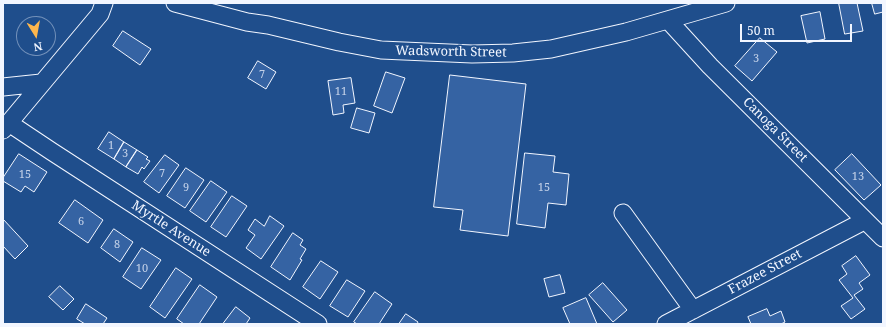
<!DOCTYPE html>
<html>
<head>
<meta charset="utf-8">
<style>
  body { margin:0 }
  #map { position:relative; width:886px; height:327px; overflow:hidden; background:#1f4e8c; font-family:"Noto Serif",serif }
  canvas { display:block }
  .frame { position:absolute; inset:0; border:4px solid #f2f6ff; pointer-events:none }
  .north { position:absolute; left:16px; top:16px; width:40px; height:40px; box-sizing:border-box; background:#1f4e8c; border:1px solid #7391ba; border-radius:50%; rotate:169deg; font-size:11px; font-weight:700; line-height:16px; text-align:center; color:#f2f6ff }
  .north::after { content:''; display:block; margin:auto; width:14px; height:18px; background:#ffb74d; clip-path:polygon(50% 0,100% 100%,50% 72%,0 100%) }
  .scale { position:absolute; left:740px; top:24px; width:112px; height:18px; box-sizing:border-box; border:2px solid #f2f6ff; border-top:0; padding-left:5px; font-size:12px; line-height:14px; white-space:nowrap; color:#f2f6ff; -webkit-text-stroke:3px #1f4e8c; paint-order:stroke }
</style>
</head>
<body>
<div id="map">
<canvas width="886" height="327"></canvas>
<div class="frame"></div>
<div class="north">N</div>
<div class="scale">50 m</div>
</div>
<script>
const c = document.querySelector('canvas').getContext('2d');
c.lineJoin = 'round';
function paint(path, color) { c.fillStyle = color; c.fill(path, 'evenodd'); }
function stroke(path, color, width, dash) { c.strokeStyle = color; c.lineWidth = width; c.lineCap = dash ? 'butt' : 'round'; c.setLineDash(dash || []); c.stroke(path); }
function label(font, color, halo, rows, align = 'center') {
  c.font = font + ' "Noto Serif",serif'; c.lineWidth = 3; c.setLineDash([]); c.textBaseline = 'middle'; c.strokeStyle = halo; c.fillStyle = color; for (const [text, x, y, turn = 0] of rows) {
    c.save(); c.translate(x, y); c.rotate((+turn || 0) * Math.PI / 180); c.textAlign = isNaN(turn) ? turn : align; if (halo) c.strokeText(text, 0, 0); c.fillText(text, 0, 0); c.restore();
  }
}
const building = new Path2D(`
  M 839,3 L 857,3 L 863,31 L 845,34 Z
  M 872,3 L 883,3 L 883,12 L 875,14 Z
  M 820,12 L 825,39 L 807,43 L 801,16 Z
  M 123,31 L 151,49 L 140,65 L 113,46 Z
  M 760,38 L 777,52 L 752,81 L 735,66 Z
  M 258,61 L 276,72 L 266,89 L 248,78 Z
  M 386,72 L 405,78 L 392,113 L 374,106 Z
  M 450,75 L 526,84 L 508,236 L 460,230 L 463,210 L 434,207 Z
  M 351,78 L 355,103 L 343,105 L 344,113 L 333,115 L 328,81 Z
  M 357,108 L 375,113 L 369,133 L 351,128 Z
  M 109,132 L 124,142 L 114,159 L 98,149 Z
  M 124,142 L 137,150 L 126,167 L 114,159 Z
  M 137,150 L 148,157 L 146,159 L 150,161 L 144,169 L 142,167 L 138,174 L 126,167 Z
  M 525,153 L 555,156 L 553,172 L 569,174 L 566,205 L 548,203 L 545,228 L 517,224 Z
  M 19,154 L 47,172 L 34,192 L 25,186 L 21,192 L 3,181 L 3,178 Z
  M 852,154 L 881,185 L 864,200 L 835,170 Z
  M 165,155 L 179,165 L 159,193 L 144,182 Z
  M 186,168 L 204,180 L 185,208 L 167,196 Z
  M 211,181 L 227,192 L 206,222 L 190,211 Z
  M 232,196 L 247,206 L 226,237 L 211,227 Z
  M 75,200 L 103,220 L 88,243 L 59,223 Z
  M 270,216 L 284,226 L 261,259 L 246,248 L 255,235 L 248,230 L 255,219 L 264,226 Z
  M 3,219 L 28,246 L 15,259 L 3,246 Z
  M 114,229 L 133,242 L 120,262 L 101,248 Z
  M 293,233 L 303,240 L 300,245 L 306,249 L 300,259 L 302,260 L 290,280 L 271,267 Z
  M 142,248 L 161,260 L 141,289 L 123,277 Z
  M 856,256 L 870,275 L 859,283 L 863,289 L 854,295 L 865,309 L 851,319 L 841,306 L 853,298 L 839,280 L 847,274 L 842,266 Z
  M 321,261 L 338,272 L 320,299 L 303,287 Z
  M 176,268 L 192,279 L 165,318 L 150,307 Z
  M 560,275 L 565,293 L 549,297 L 544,279 Z
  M 347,280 L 365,291 L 348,317 L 330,306 Z
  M 603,283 L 627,310 L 613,322 L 589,295 Z
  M 200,285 L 217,297 L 199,324 L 184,324 L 177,319 Z
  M 60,286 L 74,299 L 63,310 L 49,297 Z
  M 375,292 L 392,304 L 379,324 L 357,324 L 354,322 Z
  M 586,298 L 597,324 L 570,324 L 563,308 Z
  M 86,304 L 107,318 L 103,324 L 85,324 L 77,319 Z
  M 236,307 L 250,318 L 246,324 L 223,324 Z
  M 767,309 L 770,316 L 781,311 L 785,322 L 781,324 L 751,324 L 748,317 Z
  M 406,314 L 418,322 L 417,324 L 399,324 Z`);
paint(building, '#3563a3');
stroke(building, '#f2f6ff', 1);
const minor = new Path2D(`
  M 175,3 L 247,22 L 268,25 L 339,42 L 381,50 L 472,54 L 513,53 L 551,49 L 626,32 L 726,3
  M 668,20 L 710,66 L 883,238
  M 3,87 L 41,83
  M 9,123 L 51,151 L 318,324
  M 3,130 L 100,14 L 104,3
  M 623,213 L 693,310
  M 666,324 L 864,221`);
stroke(minor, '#f2f6ff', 19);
stroke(minor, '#1f4e8c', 17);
label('11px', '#c3d1e8', null, [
  ["3",756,59],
  ["7",262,75],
  ["11",341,92],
  ["1",111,146],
  ["3",125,154],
  ["7",162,174],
  ["15",25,175],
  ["13",858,177],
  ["9",186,188],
  ["15",544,188],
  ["6",81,222],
  ["8",117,245],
  ["10",142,269]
]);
label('13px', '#f2f6ff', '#1f4e8c', [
  ["Wadsworth Street",451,52,1],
  ["Canoga Street",775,130,45],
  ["Myrtle Avenue",171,229,33],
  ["Frazee Street",765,272,-28]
]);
</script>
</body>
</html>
